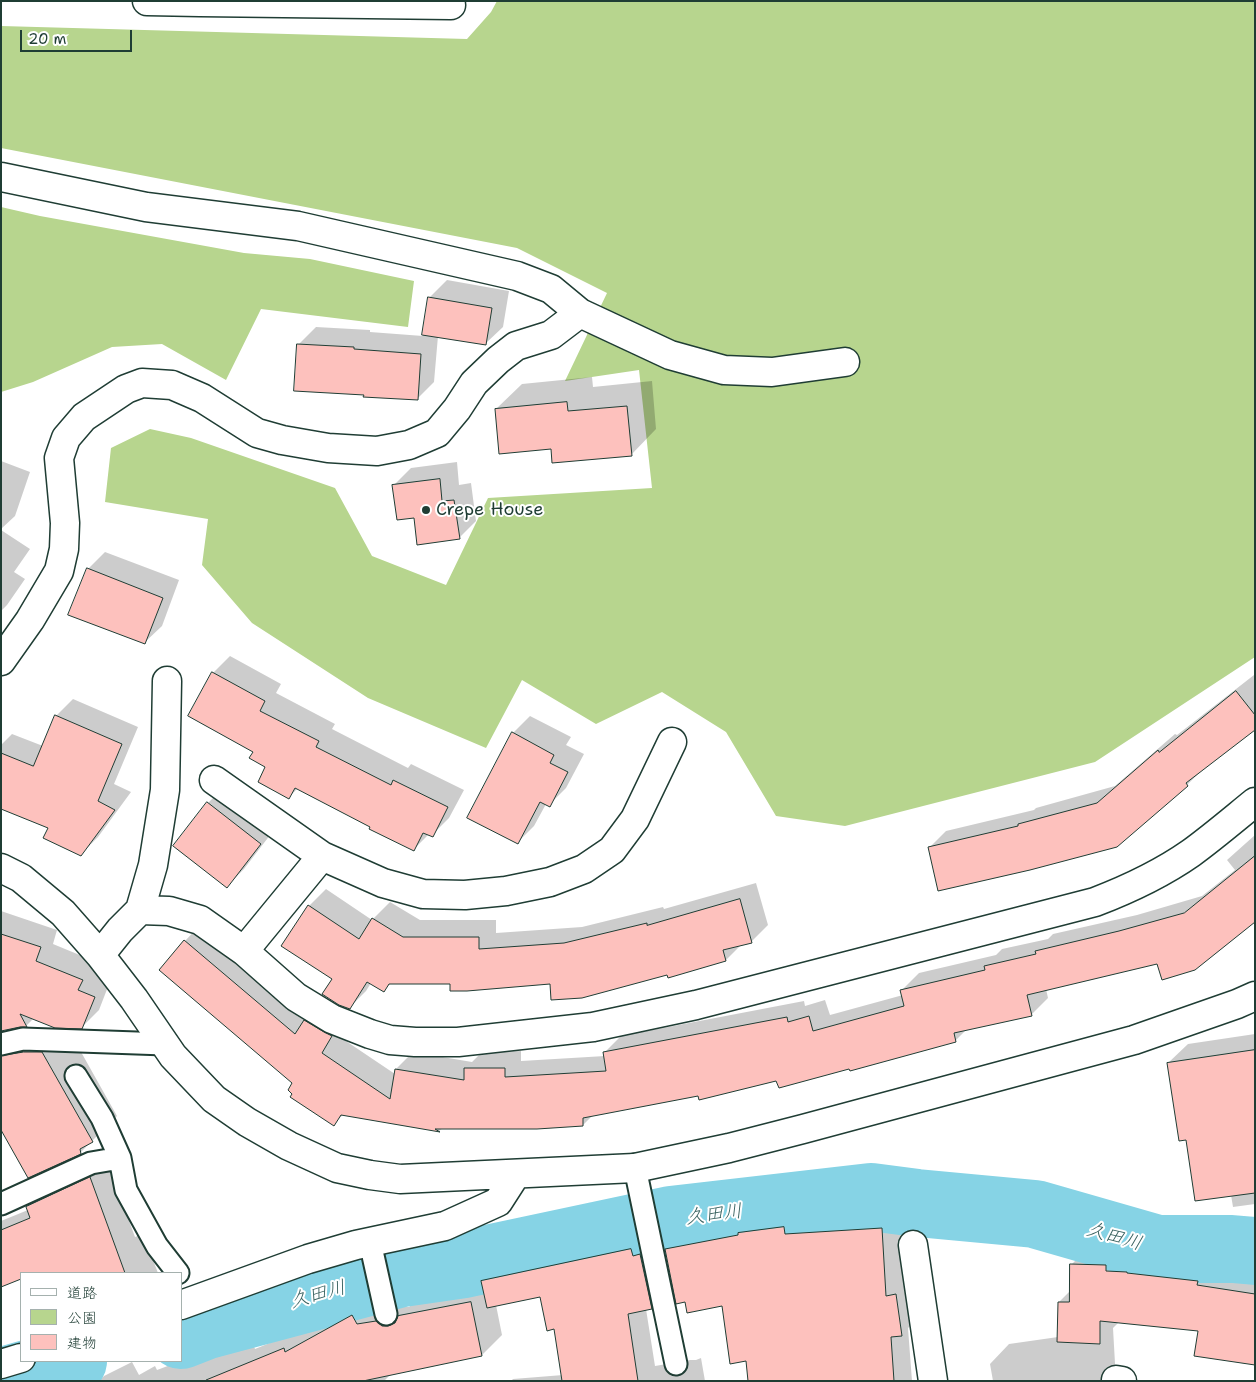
<!DOCTYPE html>
<html>
<head>
<meta charset="utf-8">
<style>
  body { margin:0 }
  #map { position:relative; width:1256px; height:1382px; overflow:hidden; background:#fff; font-family:"Shantell Sans","Klee One",sans-serif }
  canvas { display:block }
  .frame { position:absolute; inset:0; border:2px solid #1f3d34; pointer-events:none }
  .legend { position:absolute; left:20px; top:1272px; width:162px; height:90px; box-sizing:border-box; background:#fff; border:1px solid #a5b1ae; margin:0; padding:6px 9px; list-style:none; font-size:15px; color:#1f3d34 }
  .legend li { display:flex; align-items:center; gap:10px; height:25px }
  .legend b { width:25px; border:1px solid #a5b1ae }
  .scale { position:absolute; left:20px; top:30px; width:112px; height:22px; box-sizing:border-box; border:2px solid #1f3d34; border-top:0; padding-left:6px; font-size:15px; line-height:18px; white-space:nowrap; color:#1f3d34; -webkit-text-stroke:4px #fff; paint-order:stroke }
</style>
</head>
<body>
<div id="map">
<canvas width="1256" height="1382"></canvas>
<div class="frame"></div>
<ul class="legend">
<li><b style="height:6px;background:#fff"></b>道路</li>
<li><b style="height:14px;background:#b7d58e"></b>公園</li>
<li><b style="height:14px;background:#fdc1bd"></b>建物</li>
</ul>
<div class="scale">20 m</div>
</div>
<script>
const c = document.querySelector('canvas').getContext('2d');
c.lineJoin = 'round';
function paint(path, color) { c.fillStyle = color; c.fill(path, 'evenodd'); }
function stroke(path, color, width, dash) { c.strokeStyle = color; c.lineWidth = width; c.lineCap = dash ? 'butt' : 'round'; c.setLineDash(dash || []); c.stroke(path); }
function label(font, color, halo, rows, align = 'center') {
  c.font = font + ' "Shantell Sans","Klee One",sans-serif'; c.lineWidth = 4; c.setLineDash([]); c.textBaseline = 'middle'; c.strokeStyle = halo; c.fillStyle = color; for (const [text, x, y, turn = 0] of rows) {
    c.save(); c.translate(x, y); c.rotate((+turn || 0) * Math.PI / 180); c.textAlign = isNaN(turn) ? turn : align; if (halo) c.strokeText(text, 0, 0); c.fillText(text, 0, 0); c.restore();
  }
}
paint(new Path2D(`
  M 497,1 L 1255,1 L 1255,657 L 1095,762 L 845,826 L 776,816 L 726,732 L 662,692 L 596,724 L 522,680 L 486,748 L 368,698 L 252,623 L 202,565 L 208,519 L 105,502 L 111,448 L 150,429 L 191,438 L 335,488 L 372,556 L 446,585 L 488,498 L 652,488 L 639,370 L 565,381 L 607,293 L 517,248 L 1,148 L 1,26 L 467,39 L 491,12 Z
  M 1,207 L 40,216 L 244,253 L 310,259 L 414,281 L 408,327 L 261,309 L 226,380 L 162,344 L 112,347 L 33,382 L 1,392 Z`), '#b7d58e');
paint(new Path2D(`
  M 447,280 L 509,291 L 503,327 L 485,344 L 438,336 L 434,382 L 417,399 L 299,344 L 316,327 L 370,330 L 370,332 L 423,336 L 430,297 Z
  M 592,377 L 593,387 L 652,381 L 656,429 L 631,455 L 552,448 L 496,409 L 522,384 Z
  M 1,461 L 30,472 L 15,516 L 1,529 Z
  M 457,462 L 459,485 L 471,483 L 476,521 L 459,538 L 415,517 L 394,485 L 411,468 Z
  M 1,530 L 30,549 L 14,572 L 25,579 L 7,605 L 1,611 Z
  M 105,552 L 179,580 L 162,626 L 144,643 L 88,569 Z
  M 230,656 L 281,684 L 276,693 L 335,724 L 332,729 L 408,768 L 411,764 L 464,790 L 449,818 L 432,835 L 429,834 L 414,849 L 372,826 L 298,788 L 289,797 L 254,751 L 213,673 Z
  M 1254,675 L 1255,729 L 1205,767 L 1187,785 L 929,848 L 946,831 L 1034,810 L 1036,808 L 1115,786 L 1175,734 L 1177,735 Z
  M 73,699 L 138,727 L 114,784 L 131,792 L 98,837 L 81,854 L 50,827 L 1,808 L 1,745 L 12,734 L 43,746 L 56,716 Z
  M 530,716 L 571,737 L 566,745 L 584,754 L 566,788 L 549,805 L 546,804 L 534,826 L 517,843 L 513,733 Z
  M 225,786 L 277,826 L 244,869 L 227,886 L 208,803 Z
  M 1255,835 L 1255,920 L 1158,962 L 1046,989 L 1048,998 L 1031,1015 L 967,1029 L 955,1041 L 850,1067 L 777,1079 L 593,1115 L 583,1125 L 443,1128 L 439,1131 L 344,1114 L 333,1124 L 294,1082 L 185,941 L 201,924 L 337,1035 L 395,1074 L 396,1069 L 413,1052 L 472,1062 L 482,1052 L 521,1051 L 521,1061 L 605,1056 L 604,1053 L 621,1036 L 804,1001 L 805,1006 L 825,1000 L 830,1015 L 903,995 L 902,990 L 919,973 L 996,955 L 1002,949 L 1048,939 L 1053,934 L 1137,915 L 1202,896 L 1235,870 L 1227,860 Z
  M 756,883 L 768,925 L 751,942 L 742,944 L 726,960 L 668,974 L 451,982 L 392,982 L 384,990 L 371,983 L 366,991 L 349,1008 L 333,979 L 309,906 L 326,889 L 372,920 L 390,902 L 420,920 L 496,920 L 496,933 L 582,927 L 663,907 L 664,909 Z
  M 1,911 L 57,930 L 53,944 L 99,963 L 95,973 L 111,979 L 99,1010 L 82,1027 L 67,1027 L 117,1116 L 80,1153 L 3,1060 L 62,1027 L 34,1018 L 27,1025 L 8,1028 L 1,1026 Z
  M 1255,1034 L 1255,1204 L 1233,1207 L 1231,1195 L 1187,1138 L 1168,1063 L 1188,1044 Z
  M 107,1161 L 135,1237 L 143,1234 L 158,1273 L 52,1273 L 49,1266 L 31,1273 L 24,1273 L 23,1271 L 14,1280 L 1,1286 L 1,1221 L 28,1210 L 27,1207 L 44,1190 Z
  M 800,1211 L 801,1218 L 899,1212 L 903,1280 L 912,1278 L 918,1318 L 908,1328 L 912,1381 L 812,1381 L 747,1360 L 723,1305 L 686,1300 L 666,1250 L 683,1233 L 754,1219 L 756,1217 Z
  M 648,1233 L 668,1291 L 651,1308 L 646,1309 L 655,1366 L 690,1360 L 696,1360 L 701,1358 L 705,1381 L 511,1381 L 513,1379 L 563,1375 L 555,1328 L 541,1296 L 496,1305 L 502,1335 L 482,1355 L 391,1374 L 384,1381 L 99,1381 L 104,1376 L 132,1362 L 139,1375 L 155,1366 L 157,1370 L 181,1361 L 249,1333 L 255,1349 L 304,1329 L 306,1333 L 372,1296 L 378,1305 L 396,1301 L 402,1306 L 409,1307 L 419,1297 L 483,1284 L 483,1281 L 500,1264 Z
  M 1091,1245 L 1125,1246 L 1125,1252 L 1138,1253 L 1138,1254 L 1216,1264 L 1216,1266 L 1255,1272 L 1255,1349 L 1200,1330 L 1119,1322 L 1113,1328 L 1116,1381 L 993,1381 L 990,1364 L 1009,1344 L 1058,1337 L 1059,1302 L 1071,1290 L 1071,1265 Z`), '#0003');
stroke(new Path2D(`
  M 181,1335 L 204,1326 L 402,1273 L 464,1264 L 671,1220 L 871,1197 L 917,1203 L 1035,1214 L 1157,1249 L 1232,1249 L 1255,1251
  M 3,1381 L 73,1361`), '#86d3e5', 68);
const building = new Path2D(`
  M 428,297 L 492,308 L 486,345 L 422,335 Z
  M 297,344 L 354,347 L 354,349 L 421,354 L 418,400 L 363,397 L 364,395 L 294,391 Z
  M 567,402 L 568,411 L 627,406 L 632,456 L 552,463 L 551,449 L 499,454 L 495,409 Z
  M 440,479 L 442,501 L 454,500 L 460,539 L 417,545 L 414,518 L 397,520 L 392,485 Z
  M 87,568 L 163,598 L 145,644 L 68,615 Z
  M 212,672 L 265,701 L 260,711 L 319,741 L 316,747 L 391,785 L 393,780 L 448,807 L 433,837 L 423,833 L 414,851 L 369,829 L 370,827 L 295,788 L 289,799 L 258,782 L 265,767 L 249,758 L 253,752 L 188,716 Z
  M 1236,691 L 1255,715 L 1255,730 L 1186,783 L 1188,786 L 1117,847 L 1030,870 L 938,891 L 928,847 L 1018,826 L 1018,824 L 1097,803 L 1158,750 L 1159,752 Z
  M 55,715 L 122,744 L 98,801 L 115,810 L 81,856 L 43,838 L 48,828 L 1,809 L 1,753 L 33,766 Z
  M 512,732 L 554,755 L 550,763 L 568,772 L 550,807 L 540,802 L 518,844 L 467,818 Z
  M 207,802 L 261,844 L 227,888 L 173,846 Z
  M 1255,856 L 1255,922 L 1195,970 L 1162,980 L 1157,964 L 1027,995 L 1032,1016 L 954,1033 L 956,1042 L 850,1071 L 849,1069 L 779,1088 L 776,1081 L 699,1100 L 698,1096 L 583,1118 L 583,1126 L 537,1129 L 435,1129 L 440,1132 L 341,1115 L 334,1126 L 290,1097 L 292,1094 L 288,1090 L 292,1083 L 159,970 L 184,940 L 295,1034 L 304,1020 L 324,1032 L 332,1036 L 322,1053 L 390,1099 L 395,1069 L 464,1080 L 464,1068 L 505,1068 L 505,1077 L 606,1071 L 603,1052 L 787,1017 L 788,1022 L 809,1016 L 813,1031 L 904,1006 L 900,990 L 985,970 L 984,966 L 1036,954 L 1035,951 L 1119,931 L 1184,913 Z
  M 740,899 L 752,943 L 723,950 L 726,961 L 668,978 L 667,975 L 582,998 L 551,1000 L 550,984 L 467,991 L 450,991 L 450,984 L 389,984 L 384,992 L 367,982 L 350,1009 L 339,1005 L 322,994 L 332,979 L 281,946 L 308,905 L 359,939 L 372,918 L 403,937 L 479,937 L 479,949 L 564,943 L 647,923 L 647,925 Z
  M 1,934 L 41,947 L 36,961 L 83,980 L 78,990 L 95,997 L 82,1029 L 55,1028 L 20,1014 L 27,1027 L 20,1027 L 1,1031 Z
  M 1255,1050 L 1255,1193 L 1195,1201 L 1186,1140 L 1179,1141 L 1167,1063 Z
  M 24,1052 L 42,1052 L 93,1142 L 80,1149 L 81,1154 L 28,1178 L 1,1130 L 1,1056 Z
  M 90,1177 L 125,1273 L 21,1273 L 21,1279 L 1,1287 L 1,1230 L 30,1218 L 26,1207 Z
  M 784,1227 L 785,1234 L 882,1228 L 886,1296 L 896,1294 L 902,1336 L 891,1337 L 894,1381 L 748,1381 L 746,1361 L 730,1364 L 722,1306 L 687,1313 L 685,1302 L 676,1304 L 665,1249 L 738,1235 L 738,1233 Z
  M 631,1249 L 633,1256 L 640,1254 L 652,1309 L 628,1314 L 638,1381 L 562,1381 L 554,1329 L 547,1331 L 540,1297 L 487,1308 L 481,1281 Z
  M 1070,1264 L 1106,1265 L 1106,1271 L 1127,1272 L 1127,1273 L 1198,1281 L 1197,1285 L 1255,1294 L 1255,1365 L 1194,1356 L 1198,1331 L 1100,1321 L 1100,1344 L 1057,1342 L 1058,1302 L 1069,1302 Z
  M 471,1302 L 482,1356 L 363,1381 L 206,1381 L 206,1380 L 284,1348 L 285,1352 L 352,1315 L 357,1324 L 376,1321 L 382,1326 L 388,1326 L 395,1323 L 398,1316 Z`);
paint(building, '#fdc1bd');
stroke(building, '#1f3d34', 1);
const service = new Path2D(`
  M 1,1044 L 23,1039 L 165,1044
  M 76,1076 L 102,1118 L 120,1158 L 126,1190 L 157,1246 L 178,1273
  M 635,1168 L 676,1364
  M 1,1204 L 91,1163 L 120,1158
  M 370,1242 L 386,1314`);
const minor = new Path2D(`
  M 147,1 L 200,2 L 207,1
  M 200,2 L 451,5
  M 1,177 L 146,207 L 298,226 L 517,276 L 551,289 L 580,313 L 670,355 L 724,370 L 772,372 L 845,362
  M 1,661 L 30,620 L 59,571 L 64,549 L 65,523 L 59,458 L 66,438 L 84,417 L 126,389 L 142,383 L 172,385 L 202,398 L 257,433 L 282,440 L 328,448 L 377,451 L 409,445 L 437,433 L 457,409 L 474,383 L 498,360 L 516,346 L 551,335 L 580,313
  M 214,780 L 322,856 L 383,883 L 423,894 L 465,895 L 506,891 L 550,882 L 584,869 L 612,850 L 635,819 L 672,742
  M 1,868 L 21,878 L 63,913 L 100,955 L 134,999 L 173,1056 L 214,1099 L 247,1122 L 289,1146 L 337,1168 L 370,1175 L 400,1179 L 635,1168
  M 140,910 L 169,911 L 200,920 L 244,951 L 296,997 L 332,1019 L 370,1034 L 390,1040 L 415,1042 L 458,1042 L 593,1027 L 696,1005 L 1095,902 C 1129,889 1161,874 1191,853 C 1213,837 1234,819 1255,802
  M 244,951 L 322,856
  M 100,955 L 120,930 L 140,910 L 153,865 L 165,790 L 167,681
  M 913,1245 L 933,1381
  M 181,1305 L 308,1259 L 356,1245 L 445,1226 L 498,1202 L 516,1174
  M 1,1364 L 21,1358
  M 1116,1380 L 1122,1381`);
const tertiary = new Path2D(`
  M 635,1168 L 729,1148 L 803,1129 L 1134,1040 L 1237,1004 L 1255,996`);
stroke(service, '#1f3d34', 25);
stroke(minor, '#1f3d34', 31);
stroke(tertiary, '#1f3d34', 31);
stroke(service, '#fff', 21);
stroke(minor, '#fff', 28);
stroke(tertiary, '#fff', 28);
for (const [x, y, r, color] of [
  [426,510,5,"#1f3d34"]
]) { const dot = new Path2D(); dot.arc(x, y, r, 0, 2 * Math.PI); c.fillStyle = color; c.fill(dot); stroke(dot, '#fff', 2); }
label('18px', '#1f3d34', '#fff', [
  ["Crepe House",436,510]
], 'left');
label('italic 19px', '#396260', '#fff', [
  ["久田川",714,1215,-7],
  ["久田川",1114,1237,16],
  ["久田川",318,1295,-15]
]);
</script>
</body>
</html>
